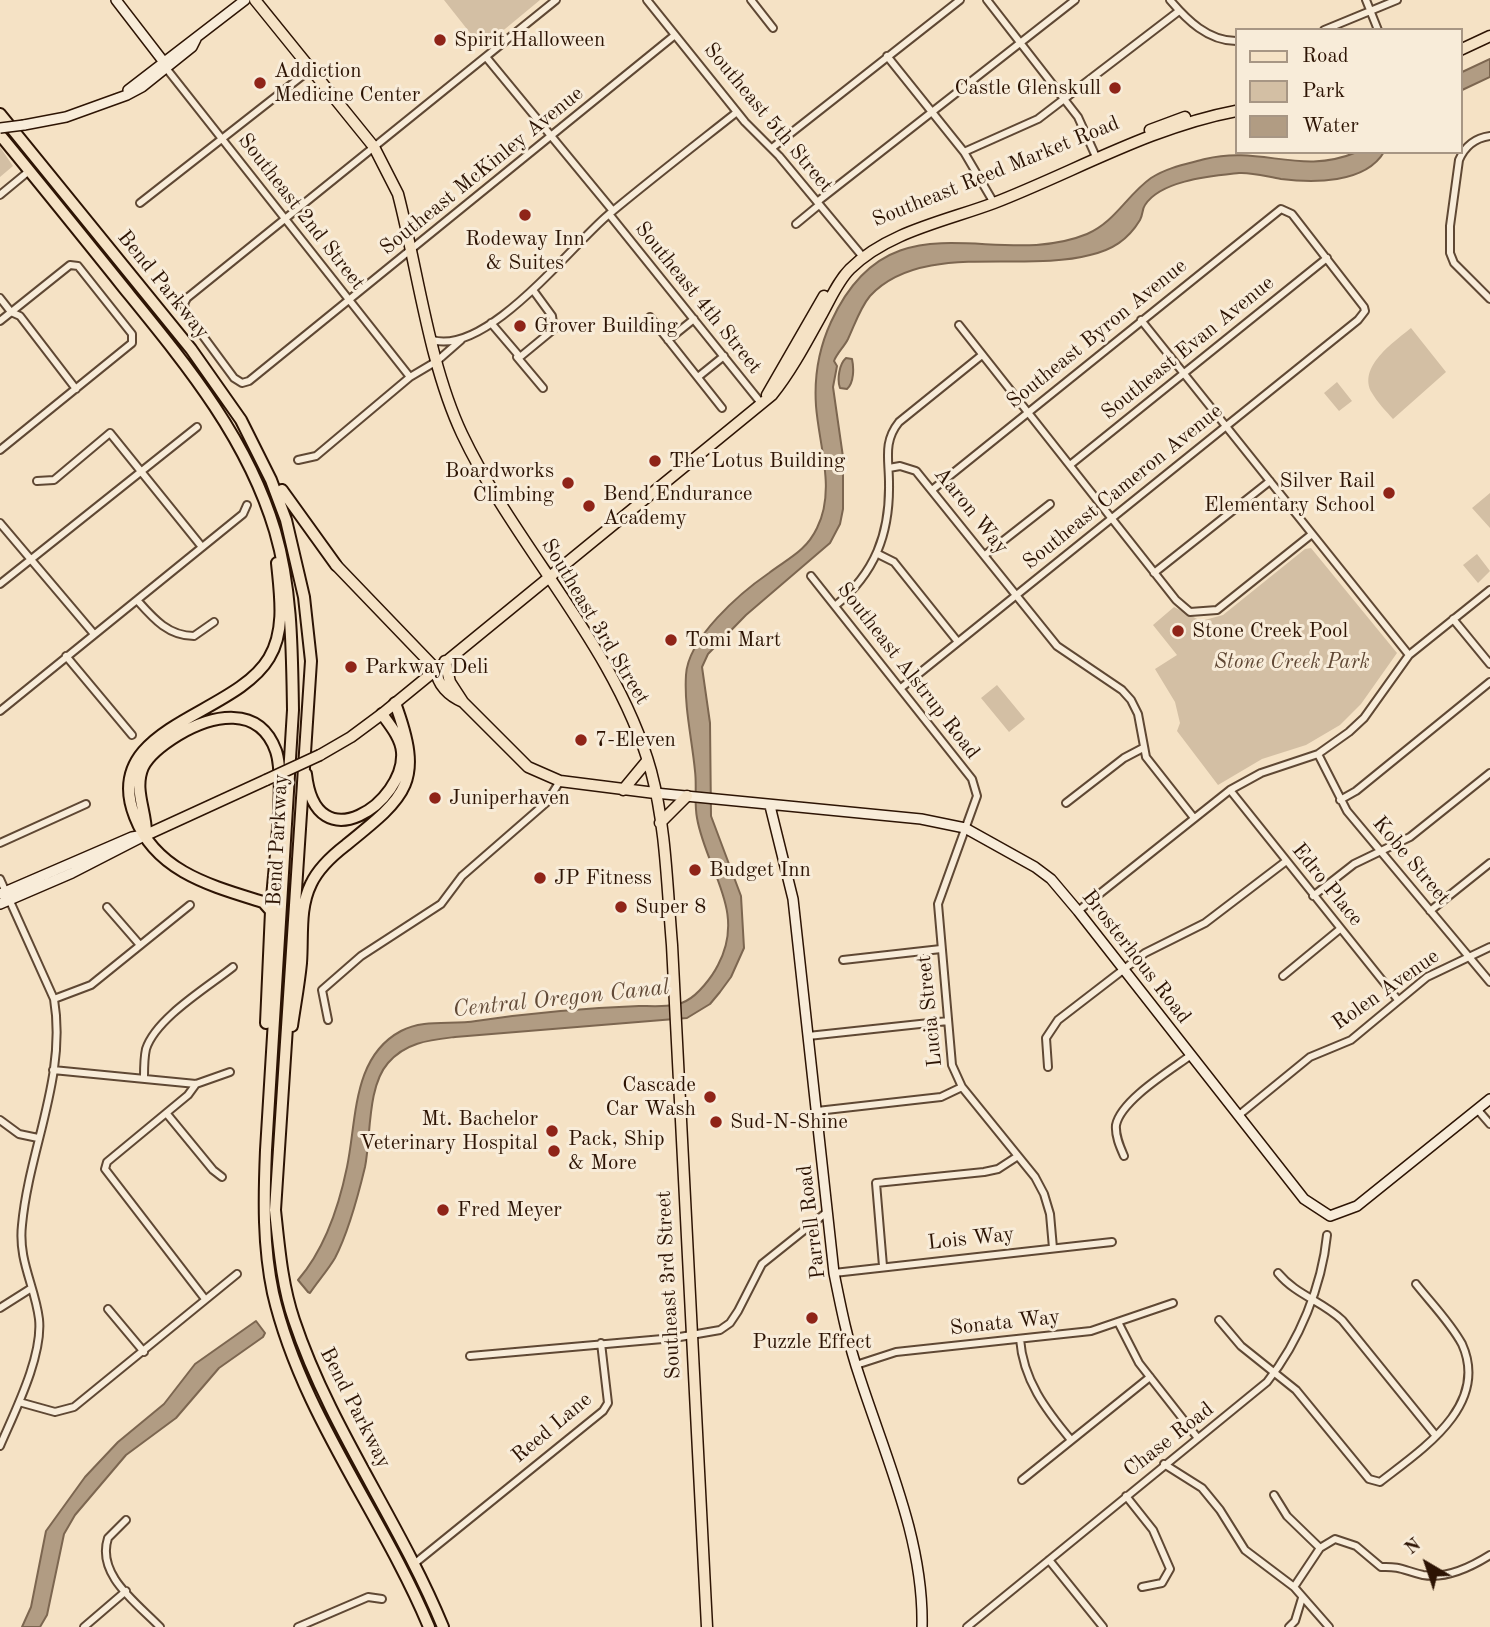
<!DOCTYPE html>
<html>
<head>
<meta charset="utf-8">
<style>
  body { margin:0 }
  #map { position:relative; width:1490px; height:1627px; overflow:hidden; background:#f5e2c5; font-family:"Old Standard TT",serif }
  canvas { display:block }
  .legend { position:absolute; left:1235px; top:28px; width:228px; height:126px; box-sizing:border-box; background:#f8ecd9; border:2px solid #a79684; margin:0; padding:9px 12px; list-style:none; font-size:21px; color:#2d1404 }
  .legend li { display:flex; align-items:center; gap:14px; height:35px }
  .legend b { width:35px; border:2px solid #a79684 }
  .north { position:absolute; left:1392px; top:1529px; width:70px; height:70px; -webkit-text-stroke:5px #f8ecd9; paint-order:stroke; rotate:321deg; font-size:19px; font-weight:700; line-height:28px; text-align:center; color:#2d1404 }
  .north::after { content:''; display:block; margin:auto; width:24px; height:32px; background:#2d1404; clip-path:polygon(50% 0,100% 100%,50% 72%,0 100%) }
</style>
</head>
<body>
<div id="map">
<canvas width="1490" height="1627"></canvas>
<ul class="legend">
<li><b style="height:9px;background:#f5e2c5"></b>Road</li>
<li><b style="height:19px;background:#d3bfa4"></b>Park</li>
<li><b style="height:19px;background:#b19c83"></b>Water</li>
</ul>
<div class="north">N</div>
</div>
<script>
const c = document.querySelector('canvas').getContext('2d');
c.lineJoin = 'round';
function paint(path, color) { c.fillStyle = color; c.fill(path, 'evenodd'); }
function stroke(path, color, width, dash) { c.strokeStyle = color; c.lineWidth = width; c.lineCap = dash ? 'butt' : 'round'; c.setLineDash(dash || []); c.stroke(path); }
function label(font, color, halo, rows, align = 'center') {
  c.font = font + ' "Old Standard TT",serif'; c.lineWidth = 6; c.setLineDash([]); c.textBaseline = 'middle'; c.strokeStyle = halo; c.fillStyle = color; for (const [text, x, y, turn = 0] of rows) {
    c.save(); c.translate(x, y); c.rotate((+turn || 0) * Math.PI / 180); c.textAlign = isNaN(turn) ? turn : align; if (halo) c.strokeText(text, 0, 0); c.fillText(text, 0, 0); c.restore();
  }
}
paint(new Path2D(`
  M 444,0 L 540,0 L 482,48 Z
  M 0,147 L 13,166 L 0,177 Z
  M 1411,328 L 1446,372 L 1393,419 C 1386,411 1377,402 1372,393 C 1357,367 1394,342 1411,328 Z
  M 1337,382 L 1352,401 L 1339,411 L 1324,393 Z
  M 1490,493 L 1490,528 L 1472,508 Z
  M 1311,548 L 1397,653 L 1361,704 L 1340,725 L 1306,745 L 1262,759 L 1218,785 L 1177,731 L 1180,723 L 1175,702 L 1155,669 L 1177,655 L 1153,625 L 1174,607 L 1201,621 L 1223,615 L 1305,549 Z
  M 1477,554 L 1490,571 L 1478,583 L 1463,565 Z
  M 997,685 L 1025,719 L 1009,732 L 981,698 Z`), '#d3bfa4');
const water = new Path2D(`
  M 1490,59 L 1490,77 L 1460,91 L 1460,73 Z
  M 1357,152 L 1384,152 C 1365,184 1312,183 1281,179 C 1268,177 1252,172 1239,173 C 1212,176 1161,180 1145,205 C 1142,209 1143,215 1140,220 C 1128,240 1112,250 1090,255 C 1023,273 921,241 870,296 C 860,308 855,324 848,339 C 844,347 837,353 834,361 L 837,366 L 833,387 L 843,457 L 843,509 L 840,524 L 830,543 L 746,615 L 708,654 L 702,667 L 710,723 L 711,816 L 741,896 L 744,948 L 731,977 L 720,992 L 710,1004 L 687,1018 L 455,1037 C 430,1040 406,1042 388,1063 C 367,1087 371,1137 365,1167 C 359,1192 347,1235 335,1258 C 328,1270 318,1281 310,1293 L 308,1292 L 298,1280 C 324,1250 339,1206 347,1167 C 357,1119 352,1057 401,1031 C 424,1019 451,1025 476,1021 C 530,1013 584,1008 639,1006 C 652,1006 673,1008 686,1001 C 698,995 712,977 718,965 C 747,911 706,870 697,818 C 694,802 697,787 695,771 C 692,739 684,707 686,675 C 688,638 740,593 769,573 C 789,558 806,551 817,528 C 836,490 819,446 816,406 C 814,377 819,348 831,322 C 891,191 995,272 1087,234 C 1115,222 1127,195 1151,178 C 1168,167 1187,164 1205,159 C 1262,145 1300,176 1357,152 Z
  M 846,358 L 852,359 C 854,368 854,383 847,389 L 840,388 C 837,380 839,364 846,358 Z
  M 256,1321 L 265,1333 L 263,1337 L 219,1368 L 176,1418 L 126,1455 L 75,1515 L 64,1534 L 47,1615 L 40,1627 L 22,1627 L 31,1607 L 46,1531 L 85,1477 L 118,1442 L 164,1404 L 195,1364 Z`);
paint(water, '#b19c83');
stroke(water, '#7c6650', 2);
const street = new Path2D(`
  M 556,0 L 187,298 L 184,304 L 186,313 L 234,378 L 242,383 L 249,381 L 675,35
  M 647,0 L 745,122 L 779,156 L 863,257
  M 751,0 L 773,28
  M 987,0 L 1078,117 L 1097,159
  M 1170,0 C 1187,20 1208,41 1236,41
  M 1366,0 L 1378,30
  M 1324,30 L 1397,0
  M 887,56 L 964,152 L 994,203
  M 486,57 L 613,211
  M 166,68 L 410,377
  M 1490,136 C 1475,138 1465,146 1459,160 L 1450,226 L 1450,253 L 1454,263 L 1490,299
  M 772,148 L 960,0
  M 964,152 L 1038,119 L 1179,11
  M 0,195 L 29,171
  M 817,202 L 1075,0
  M 140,203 L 311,69
  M 609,214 L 761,403
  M 796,224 L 819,205
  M 0,298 L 11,312 L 20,316 L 76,389
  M 650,317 L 722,408
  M 1141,320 L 1409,655
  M 0,321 L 70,265 L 78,266 L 132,334 L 132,343 L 0,450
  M 491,323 L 520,357 L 554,329 L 552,316 L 533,290
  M 959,325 L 1176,600 L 1190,612 L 1217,610 L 1312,534
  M 432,340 C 487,356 569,248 608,215 C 650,180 694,146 737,112
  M 668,340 L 694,319
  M 517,357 L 543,388
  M 698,377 L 724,356
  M 298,460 L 316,456 L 410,377 L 437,361 L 461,340
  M 1070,465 L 1327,258
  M 889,468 L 900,466 L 916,471 L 1057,646 L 1122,690 L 1131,700 L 1138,714 L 1146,757 L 1194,818
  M 37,481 L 54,480 L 110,433 L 202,547
  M 0,523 L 94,634
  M 878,554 L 894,562 L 958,642
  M 985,555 L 1050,504
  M 1154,573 L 1270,481
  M 811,576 L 972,779 L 977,796 L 938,904 L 952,1065 L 962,1087 L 1035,1177 L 1044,1194 L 1050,1214 L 1053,1248
  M 0,584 L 197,427
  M 137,600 C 153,618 168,636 194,636 L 214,622
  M 835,606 C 875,573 890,534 889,483 C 889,459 883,442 899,422 L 982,355
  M 1453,619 L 1490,664
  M 66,656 L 132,735
  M 901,688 L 1358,320 L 1365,311 L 1364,307 L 1292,214 L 1281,209 L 932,490
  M 0,711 L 243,514 L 247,505
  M 1318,754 L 1347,811 L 1490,982
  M 1230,790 L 1398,1000
  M 1340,800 L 1356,791 L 1490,682
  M 1066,803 L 1124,758 L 1143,748
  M 0,843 L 86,804
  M 0,879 L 54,999 C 67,1077 29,1149 22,1225 C 18,1261 35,1286 39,1319 C 43,1356 15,1411 0,1446
  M 1313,896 L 1354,864 L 1410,837 L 1490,773
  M 107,907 L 140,945
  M 1078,911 L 1230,790 L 1261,773 L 1318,754 L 1349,732 L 1364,718 L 1409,655 L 1490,590
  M 1430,911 L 1490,863
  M 843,960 L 941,949
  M 1283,976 L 1340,929
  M 54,999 L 91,985 L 190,905
  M 328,1020 L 322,990 L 361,956 L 441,904 L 462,876 L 547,802 L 560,781
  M 808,1036 L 948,1021
  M 1048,1067 L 1046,1038 L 1058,1020 L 1145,953 L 1205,923 L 1285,862
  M 53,1070 L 196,1084 L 230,1072
  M 144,1077 C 144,1068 144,1058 146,1049 C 156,1018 208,987 233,967
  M 196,1084 L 188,1095 L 107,1162 L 105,1169 L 205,1299
  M 1477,1109 L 1490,1124
  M 817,1111 L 941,1097 L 962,1087
  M 167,1114 L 213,1170 L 222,1177
  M 1239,1115 L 1310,1057 L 1351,1040 L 1427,977 L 1490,947
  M 0,1120 L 19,1134 L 38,1138
  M 1124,1156 C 1120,1147 1115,1136 1116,1125 C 1121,1100 1171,1070 1191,1055
  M 883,1266 L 876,1183 L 984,1172 L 998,1169 L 1018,1156
  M 834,1273 L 1112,1242
  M 1278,1273 C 1296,1295 1322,1301 1342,1320 L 1436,1436
  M 0,1308 L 30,1289
  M 108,1309 L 144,1352
  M 1219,1320 L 1241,1346 L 1296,1390 L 1369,1479 L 1380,1482 C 1421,1450 1490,1406 1462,1344 C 1450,1322 1431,1303 1416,1284
  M 1118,1322 L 1139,1363 L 1197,1437
  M 1020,1339 C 1023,1380 1046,1410 1071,1440
  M 470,1356 L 674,1338 L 720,1330 L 730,1323 L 738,1311 L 762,1264 L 827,1212
  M 856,1365 L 896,1352 L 1091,1331 L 1173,1303
  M 19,1402 L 55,1412 L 74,1407 L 237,1274
  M 1164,1464 L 1202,1488 L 1220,1510 L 1245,1550 L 1294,1587 L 1329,1627
  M 1022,1480 L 1150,1377
  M 1274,1495 L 1287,1516 L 1320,1548
  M 1126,1496 L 1153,1530 L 1170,1569 L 1162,1583 L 1142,1587
  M 126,1520 L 108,1538 C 96,1575 137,1603 160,1627
  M 1049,1560 L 1103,1627
  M 414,1564 L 603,1411 L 608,1403 L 601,1343
  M 1294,1587 L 1320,1548 L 1335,1539 L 1356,1546 L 1381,1567 C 1401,1566 1405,1571 1423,1575 C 1446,1579 1471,1567 1490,1555
  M 84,1627 L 126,1591
  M 298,1627 L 368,1597 L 382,1599
  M 967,1627 L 1267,1382 C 1299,1342 1322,1286 1327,1235
  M 1289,1627 L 1295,1621 L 1302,1598`);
const secondary = new Path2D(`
  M 116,0 L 163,61
  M 128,90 L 245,0
  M 24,125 L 66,117 L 127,95 L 142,87 L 192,47 L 196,39
  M 655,793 L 921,819 L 965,828 L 1035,867 L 1051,879 L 1078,911 L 1304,1199 L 1330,1216 L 1357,1206 L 1490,1099
  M 770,806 L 793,899 L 834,1273 C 841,1308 848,1343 860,1378 C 886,1458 924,1541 922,1627
  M 0,894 L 132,837 L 144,835
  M 0,904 L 72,873 L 146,835`);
const primary = new Path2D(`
  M 255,0 L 374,147 L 398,194 C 418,271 429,364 462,434 C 517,550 616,646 651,771 C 666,827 667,887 672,945 L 707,1627
  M 1460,50 L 1490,36
  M 1150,130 L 1185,117
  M 767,395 L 824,296
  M 336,565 L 436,669
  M 445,661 L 450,682 L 463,702 L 528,767 L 560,781 L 655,793
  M 436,669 C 437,685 449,696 463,702
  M 320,755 L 351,737 L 382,714 L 772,395 C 792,370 807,341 822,314 C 831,298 838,281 850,269 C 887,232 946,221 994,203 C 1074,172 1151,127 1236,111
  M 623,790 L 647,761
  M 660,823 L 687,796
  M 146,835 L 266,780`);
const highway = new Path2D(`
  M 0,114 L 191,349 L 241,420 L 271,480 L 286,520 L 304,597 L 311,661 L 275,1210 C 279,1247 282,1285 294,1320 C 330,1428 400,1522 443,1627
  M 0,135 C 42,186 83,237 124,288 C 185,363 247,437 275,531 C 292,589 292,650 293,710 L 266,1150 C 264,1198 263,1246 273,1293 C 301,1414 382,1514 429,1627
  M 282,490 L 336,565
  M 306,774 C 316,864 406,802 402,752 C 401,738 390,725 382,714
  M 146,835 C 147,812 133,790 143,767 C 150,753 165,743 178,735 C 212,715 259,704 276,751 C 286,780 273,876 271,911
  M 266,1023 L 271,911 L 263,902 C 212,886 156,872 135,817 C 99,726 234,717 269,658 C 286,630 280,594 277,563
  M 292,1026 C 295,1005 299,984 301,963 C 303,937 299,908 311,884 C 318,869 333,855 346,845 C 408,795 424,782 395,703`);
stroke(street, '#5f4834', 10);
stroke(secondary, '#2d1404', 12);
stroke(primary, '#2d1404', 13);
stroke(highway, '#2d1404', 14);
stroke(street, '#f8ecd9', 6);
stroke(secondary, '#f8ecd9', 9);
stroke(primary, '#f5e2c5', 10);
stroke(highway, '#f5e2c5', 10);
const secondaryBridge = new Path2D(`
  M 0,128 L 24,125`);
const primaryBridge = new Path2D(`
  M 266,780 L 320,755`);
stroke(secondaryBridge, '#2d1404', 12, []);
stroke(primaryBridge, '#2d1404', 13, []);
stroke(secondaryBridge, '#f8ecd9', 9);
stroke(primaryBridge, '#f5e2c5', 10);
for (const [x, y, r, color] of [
  [440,40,7,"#8f2418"],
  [260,83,7,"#8f2418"],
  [1115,88,7,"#8f2418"],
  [525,215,7,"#8f2418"],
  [520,326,7,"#8f2418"],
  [655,461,7,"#8f2418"],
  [568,483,7,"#8f2418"],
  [1389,493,7,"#8f2418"],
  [589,506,7,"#8f2418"],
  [1178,631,7,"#8f2418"],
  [671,640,7,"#8f2418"],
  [351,667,7,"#8f2418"],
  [581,740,7,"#8f2418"],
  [435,798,7,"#8f2418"],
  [695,870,7,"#8f2418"],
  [540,878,7,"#8f2418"],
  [621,907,7,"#8f2418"],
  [710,1097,7,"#8f2418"],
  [716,1122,7,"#8f2418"],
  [552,1131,7,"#8f2418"],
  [554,1151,7,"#8f2418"],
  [443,1210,7,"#8f2418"],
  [812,1318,7,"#8f2418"]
]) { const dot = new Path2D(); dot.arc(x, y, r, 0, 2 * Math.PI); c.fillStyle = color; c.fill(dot); stroke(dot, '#f8ecd9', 2.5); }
label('21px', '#2d1404', '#f8ecd9', [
  ["Spirit Halloween",454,40],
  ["Addiction",274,71],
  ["Medicine Center",274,95],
  ["Castle Glenskull",1101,88,"right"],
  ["Rodeway Inn",525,239,"center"],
  ["& Suites",525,263,"center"],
  ["Grover Building",534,326],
  ["The Lotus Building",669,461],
  ["Boardworks",554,471,"right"],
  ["Climbing",554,495,"right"],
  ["Silver Rail",1375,481,"right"],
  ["Elementary School",1375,505,"right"],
  ["Bend Endurance",603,494],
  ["Academy",603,518],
  ["Stone Creek Pool",1192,631],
  ["Tomi Mart",685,640],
  ["Parkway Deli",365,667],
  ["7-Eleven",595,740],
  ["Juniperhaven",449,798],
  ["Budget Inn",709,870],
  ["JP Fitness",554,878],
  ["Super 8",635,907],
  ["Cascade",696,1085,"right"],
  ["Car Wash",696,1109,"right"],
  ["Mt. Bachelor",538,1119,"right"],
  ["Veterinary Hospital",538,1143,"right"],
  ["Sud-N-Shine",730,1122],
  ["Pack, Ship",568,1139],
  ["& More",568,1163],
  ["Fred Meyer",457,1210],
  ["Puzzle Effect",812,1342,"center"]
], 'left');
label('21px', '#2d1404', '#f8ecd9', [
  ["Southeast 5th Street",768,118,50],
  ["Southeast McKinley Avenue",482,171,-39],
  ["Southeast Reed Market Road",996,172,-22],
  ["Southeast 2nd Street",301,212,52],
  ["Bend Parkway",163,285,51],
  ["Southeast 4th Street",698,298,51],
  ["Southeast Byron Avenue",1097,334,-39],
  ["Southeast Evan Avenue",1188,348,-39],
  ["Southeast Cameron Avenue",1123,487,-39],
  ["Aaron Way",971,511,51],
  ["Southeast 3rd Street",595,622,59],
  ["Southeast Alstrup Road",908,671,52],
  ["Bend Parkway",278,840,-87],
  ["Kobe Street",1411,861,50],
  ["Edro Place",1327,885,51],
  ["Brosterhous Road",1136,957,52],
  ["Rolen Avenue",1386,990,-35],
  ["Lucia Street",930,1011,-96],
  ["Parrell Road",812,1222,-97],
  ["Lois Way",971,1239,-6],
  ["Southeast 3rd Street",669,1285,-93],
  ["Sonata Way",1005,1323,-6],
  ["Bend Parkway",355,1408,63],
  ["Reed Lane",552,1428,-40],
  ["Chase Road",1169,1440,-38]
]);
label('italic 21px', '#5f4734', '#f8ecd9', [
  ["Stone Creek Park",1292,662]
]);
label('italic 23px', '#624a37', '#f8ecd9', [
  ["Central Oregon Canal",561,999,-6]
]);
</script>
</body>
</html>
